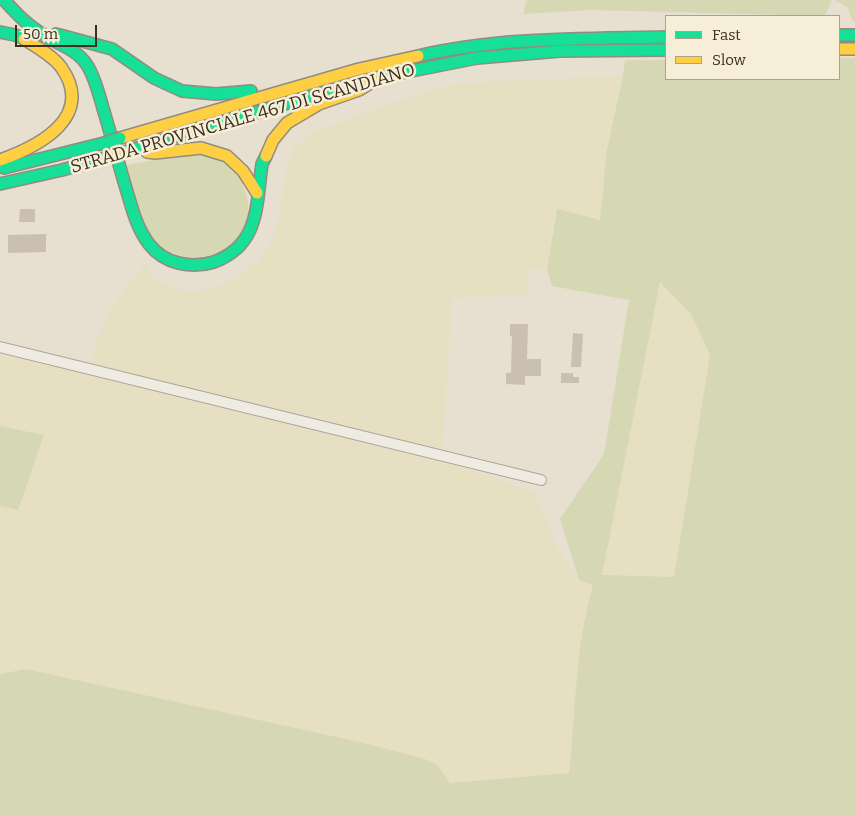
<!DOCTYPE html>
<html>
<head>
<meta charset="utf-8">
<style>
  body { margin:0 }
  #map { position:relative; width:855px; height:816px; overflow:hidden; background:#e7e0d1; font-family:Bitter,serif }
  canvas { display:block }
  .legend { position:absolute; left:665px; top:15px; width:175px; height:65px; box-sizing:border-box; background:#f7eed8; border:1px solid #ada18e; margin:0; padding:6px 9px; list-style:none; font-size:15px; color:#3d2e20 }
  .legend li { display:flex; align-items:center; gap:10px; height:25px }
  .legend b { width:25px; border:1px solid #ada18e }
  .scale { position:absolute; left:15px; top:25px; width:82px; height:22px; box-sizing:border-box; border:2px solid #3d2e20; border-top:0; padding-left:6px; font-size:15px; line-height:18px; white-space:nowrap; color:#3d2e20; -webkit-text-stroke:4px #f7eed8; paint-order:stroke }
</style>
</head>
<body>
<div id="map">
<canvas width="855" height="816"></canvas>
<ul class="legend">
<li><b style="height:6px;background:#16e098"></b>Fast</li>
<li><b style="height:6px;background:#ffcf43"></b>Slow</li>
</ul>
<div class="scale">50 m</div>
</div>
<script>
const c = document.querySelector('canvas').getContext('2d');
c.lineJoin = 'round';
function paint(path, color) { c.fillStyle = color; c.fill(path, 'evenodd'); }
function stroke(path, color, width, dash) { c.strokeStyle = color; c.lineWidth = width; c.lineCap = dash ? 'butt' : 'round'; c.setLineDash(dash || []); c.stroke(path); }
function label(font, color, halo, rows, align = 'center') {
  c.font = font + ' Bitter,serif'; c.lineWidth = 5; c.setLineDash([]); c.textBaseline = 'middle'; c.strokeStyle = halo; c.fillStyle = color; for (const [text, x, y, turn = 0] of rows) {
    c.save(); c.translate(x, y); c.rotate((+turn || 0) * Math.PI / 180); c.textAlign = isNaN(turn) ? turn : align; if (halo) c.strokeText(text, 0, 0); c.fillText(text, 0, 0); c.restore();
  }
}
paint(new Path2D(`
  M 623,76 L 607,150 L 600,220 L 557,209 L 554,217 L 547,269 L 529,269 L 526,296 L 452,298 L 442,460 L 535,493 L 559,551 L 579,580 L 593,585 L 585,612 L 577,674 L 569,773 L 450,783 L 364,743 L 26,669 L 0,674 L 0,506 L 18,509 L 44,436 L 0,426 L 0,353 L 90,374 L 96,342 L 111,307 L 144,263 L 157,280 L 185,292 L 204,290 L 233,280 L 259,261 L 272,240 L 281,204 L 287,164 L 294,146 L 314,132 L 389,104 L 457,83 Z
  M 660,281 L 691,314 L 710,355 L 674,578 L 602,575 Z`), '#e6dfc2');
paint(new Path2D(`
  M 527,0 L 832,0 L 825,16 L 590,10 L 523,14 Z
  M 835,0 L 855,0 L 855,22 L 853,22 L 848,8 Z
  M 839,58 L 855,58 L 855,816 L 0,816 L 0,674 L 26,669 L 364,743 L 425,759 L 437,765 L 450,783 L 569,773 C 576,710 575,646 593,585 L 579,580 L 560,519 L 604,454 L 629,300 L 552,286 L 547,269 L 557,209 L 600,220 L 607,150 L 623,76 L 625,60 L 666,60 L 666,79 L 839,79 ZM 660,282 L 691,314 L 710,355 L 674,577 L 602,575 Z
  M 202,152 C 213,157 230,162 238,173 C 240,176 241,181 242,184 C 246,192 250,204 248,213 C 243,248 208,267 176,254 C 169,251 159,246 154,240 C 144,229 132,182 126,165 Z
  M 0,426 L 44,435 L 18,510 L 0,506 Z`), '#d6d7b3');
paint(new Path2D(`
  M 20,209 L 35,209 L 35,222 L 19,222 Z
  M 46,234 L 46,252 L 8,253 L 8,235 Z
  M 510,324 L 528,324 L 527,359 L 541,359 L 541,376 L 525,376 L 525,385 L 506,384 L 506,373 L 511,373 L 512,336 L 510,336 Z
  M 573,333 L 583,334 L 581,367 L 571,367 Z
  M 561,373 L 573,373 L 573,377 L 579,377 L 579,383 L 561,383 Z`), '#cbbfb2');
const street = new Path2D(`
  M 0,347 L 541,480`);
const fast = new Path2D(`
  M 4,0 C 16,13 28,26 44,35 C 58,44 78,50 87,65 C 96,79 100,99 105,115 C 113,142 120,169 128,195 C 133,212 138,230 149,244 C 164,264 192,269 214,262 C 260,245 256,205 262,164 L 266,156
  M 0,32 L 15,35 L 33,42
  M 56,34 L 112,49 L 154,78 L 182,91 L 216,94 L 251,91
  M 839,35 L 855,35
  M 418,56 C 499,37 583,39 666,37
  M 371,79 L 477,58 L 560,51 L 666,50
  M 124,152 L 328,91
  M 4,168 L 104,143
  M 0,184 L 62,170 L 108,157`);
const slow = new Path2D(`
  M 839,49 L 855,49
  M 120,138 L 359,69 L 418,56
  M 147,152 L 155,153 L 201,148 L 227,156 L 243,171 L 257,193
  M 266,156 L 273,140 L 287,123 L 319,104 L 359,90 L 380,77
  M 0,160 C 40,146 96,116 61,67 C 52,55 36,47 24,39`);
stroke(street, '#ada599', 12);
stroke(fast, '#928b80', 14);
stroke(slow, '#928b80', 14);
stroke(street, '#efebe3', 10);
stroke(fast, '#16e098', 11);
stroke(slow, '#ffcf43', 11);
const fastBridge = new Path2D(`
  M 104,143 L 120,138`);
const slowBridge = new Path2D(`
  M 108,157 L 124,152`);
stroke(fastBridge, '#928b80', 14, []);
stroke(slowBridge, '#928b80', 14, []);
stroke(fastBridge, '#16e098', 11);
stroke(slowBridge, '#ffcf43', 11);
label('18px', '#3d2e20', '#f7eed8', [
  ["STRADA PROVINCIALE 467 DI SCANDIANO",243,119,-16]
]);
</script>
</body>
</html>
